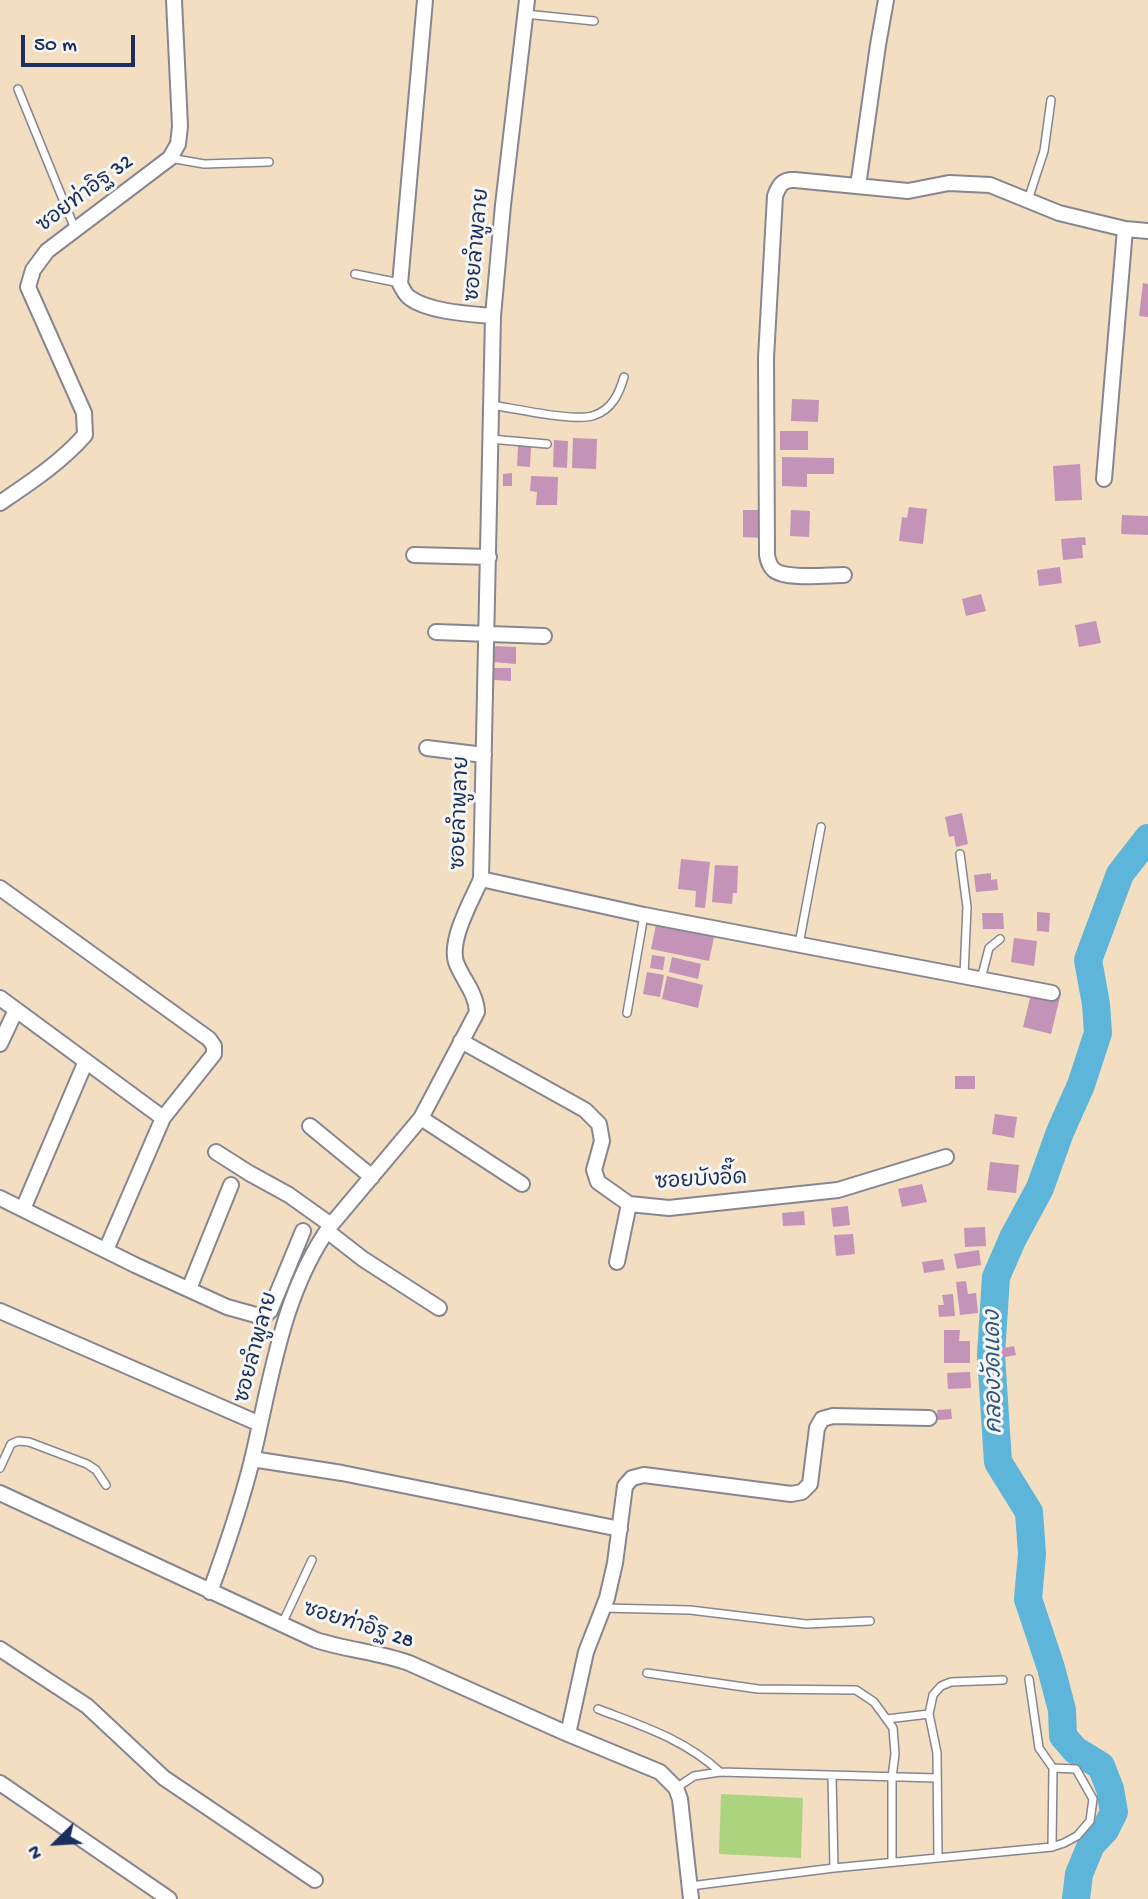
<!DOCTYPE html>
<html>
<head>
<meta charset="utf-8">
<style>
  body { margin:0 }
  #map { position:relative; width:1148px; height:1899px; overflow:hidden; background:#f3dec1; font-family:"Gochi Hand",sans-serif }
  canvas { display:block }
  .north { position:absolute; left:21px; top:1808px; width:70px; height:70px; -webkit-text-stroke:5px #f6f6f2; paint-order:stroke; rotate:246deg; font-size:19px; font-weight:700; line-height:28px; text-align:center; color:#1b2f5e }
  .north::after { content:''; display:block; margin:auto; width:24px; height:32px; background:#1b2f5e; clip-path:polygon(50% 0,100% 100%,50% 72%,0 100%) }
  .scale { position:absolute; left:21px; top:35px; width:114px; height:32px; box-sizing:border-box; border:4px solid #1b2f5e; border-top:0; padding-left:9px; font-size:21px; line-height:24px; white-space:nowrap; color:#1b2f5e; -webkit-text-stroke:5px #f6f6f2; paint-order:stroke }
</style>
</head>
<body>
<div id="map">
<canvas width="1148" height="1899"></canvas>
<div class="north">N</div>
<div class="scale">50 m</div>
</div>
<script>
const c = document.querySelector('canvas').getContext('2d');
c.lineJoin = 'round';
function paint(path, color) { c.fillStyle = color; c.fill(path, 'evenodd'); }
function stroke(path, color, width, dash) { c.strokeStyle = color; c.lineWidth = width; c.lineCap = dash ? 'butt' : 'round'; c.setLineDash(dash || []); c.stroke(path); }
function label(font, color, halo, rows, align = 'center') {
  c.font = font + ' "Gochi Hand","Playpen Sans Thai",sans-serif'; c.lineWidth = 6; c.setLineDash([]); c.textBaseline = 'middle'; c.strokeStyle = halo; c.fillStyle = color; for (const [text, x, y, turn = 0] of rows) {
    c.save(); c.translate(x, y); c.rotate((+turn || 0) * Math.PI / 180); c.textAlign = isNaN(turn) ? turn : align; if (halo) c.strokeText(text, 0, 0); c.fillText(text, 0, 0); c.restore();
  }
}
paint(new Path2D(`
  M 721,1794 L 803,1798 L 801,1858 L 719,1854 Z`), '#acd47e');
stroke(new Path2D(`
  M 1076,1899 L 1079,1874 L 1091,1845 L 1105,1830 L 1114,1812 L 1110,1789 L 1101,1766 L 1075,1750 L 1063,1736 L 1062,1710 L 1051,1668 L 1028,1599 L 1032,1554 L 1029,1512 L 998,1462 L 991,1355 L 996,1277 L 1013,1238 L 1040,1188 L 1060,1132 L 1081,1085 L 1098,1033 L 1096,1004 L 1088,960 L 1120,874 L 1148,838`), '#5db5da', 28);
paint(new Path2D(`
  M 1143,283 L 1148,284 L 1148,317 L 1139,316 Z
  M 792,399 L 819,400 L 818,422 L 791,421 Z
  M 780,431 L 808,431 L 808,450 L 780,450 Z
  M 573,438 L 597,439 L 596,469 L 572,468 Z
  M 554,440 L 568,441 L 567,468 L 553,467 Z
  M 518,446 L 531,447 L 530,467 L 517,466 Z
  M 782,457 L 834,458 L 834,474 L 807,474 L 807,487 L 782,486 Z
  M 1080,464 L 1082,500 L 1055,501 L 1053,466 Z
  M 512,473 L 512,486 L 503,486 L 503,474 Z
  M 531,476 L 558,477 L 557,505 L 536,505 L 537,492 L 530,491 Z
  M 909,507 L 927,509 L 923,544 L 899,541 L 902,517 L 907,518 Z
  M 743,510 L 761,510 L 761,538 L 743,537 Z
  M 791,510 L 810,511 L 809,537 L 790,536 Z
  M 1122,515 L 1148,516 L 1148,535 L 1121,534 Z
  M 1085,537 L 1086,545 L 1082,545 L 1083,558 L 1063,560 L 1061,539 Z
  M 1060,567 L 1062,583 L 1039,586 L 1037,570 Z
  M 981,594 L 986,611 L 966,616 L 962,599 Z
  M 1096,621 L 1101,643 L 1079,647 L 1075,625 Z
  M 493,646 L 516,647 L 516,664 L 492,662 Z
  M 494,668 L 511,668 L 511,681 L 494,680 Z
  M 962,813 L 968,844 L 956,847 L 954,836 L 949,837 L 945,817 Z
  M 681,859 L 710,862 L 705,908 L 695,907 L 696,891 L 678,889 Z
  M 715,865 L 738,866 L 737,893 L 733,893 L 732,904 L 712,902 Z
  M 991,873 L 991,880 L 997,879 L 998,890 L 976,892 L 974,875 Z
  M 1037,912 L 1050,913 L 1049,932 L 1037,931 Z
  M 982,913 L 1003,913 L 1004,929 L 983,929 Z
  M 657,920 L 715,932 L 709,961 L 651,949 Z
  M 1014,938 L 1037,941 L 1034,966 L 1011,962 Z
  M 652,955 L 665,957 L 663,970 L 650,968 Z
  M 672,957 L 701,964 L 698,979 L 669,972 Z
  M 647,972 L 664,975 L 660,997 L 643,994 Z
  M 667,976 L 703,985 L 698,1008 L 662,999 Z
  M 1032,990 L 1060,997 L 1051,1034 L 1023,1027 Z
  M 955,1076 L 975,1076 L 975,1089 L 955,1089 Z
  M 995,1114 L 1017,1117 L 1014,1138 L 992,1134 Z
  M 990,1162 L 1019,1165 L 1016,1193 L 987,1190 Z
  M 922,1184 L 927,1202 L 902,1207 L 898,1189 Z
  M 848,1206 L 850,1225 L 833,1227 L 831,1208 Z
  M 804,1211 L 805,1225 L 783,1226 L 782,1213 Z
  M 985,1227 L 986,1246 L 965,1247 L 964,1228 Z
  M 853,1234 L 855,1254 L 836,1256 L 834,1235 Z
  M 979,1250 L 981,1265 L 957,1269 L 954,1254 Z
  M 943,1259 L 945,1270 L 924,1273 L 922,1262 Z
  M 966,1281 L 968,1294 L 976,1293 L 978,1313 L 960,1315 L 956,1282 Z
  M 953,1294 L 955,1316 L 939,1317 L 938,1305 L 944,1305 L 942,1295 Z
  M 944,1330 L 960,1330 L 959,1341 L 970,1341 L 970,1363 L 944,1363 Z
  M 1014,1346 L 1016,1355 L 1000,1358 L 999,1349 Z
  M 970,1372 L 971,1388 L 948,1389 L 947,1373 Z
  M 951,1409 L 952,1419 L 938,1420 L 937,1410 Z`), '#c394b7');
const lane = new Path2D(`
  M 525,14 L 594,21
  M 18,89 L 75,229
  M 170,158 L 204,164 L 269,162
  M 1028,200 L 1044,151 L 1051,100
  M 355,274 L 400,283
  M 491,405 C 514,408 577,423 595,415 C 612,409 619,394 624,377
  M 490,439 L 547,444
  M 960,854 L 967,907 L 964,975
  M 799,944 L 821,827
  M 981,979 L 989,948 L 1000,939
  M 627,1013 L 644,915
  M 0,1468 L 11,1444 L 18,1441 L 29,1442 L 87,1464 L 96,1470 L 106,1485
  M 603,1608 L 690,1610 L 806,1624 L 870,1621
  M 282,1624 L 312,1560
  M 647,1673 L 758,1689 L 856,1690 L 874,1702 L 893,1728 L 895,1754 L 892,1777 L 892,1862
  M 598,1709 C 642,1726 684,1739 720,1772
  M 887,1719 L 929,1714
  M 832,1776 L 834,1868
  M 676,1788 L 694,1776 L 720,1772 L 937,1778
  M 1052,1847 L 1053,1768
  M 938,1858 L 937,1753 L 929,1714 L 933,1695 L 941,1686 L 951,1682 L 1003,1680
  M 690,1886 L 834,1868 L 1052,1847 L 1064,1843 L 1077,1836 L 1090,1821 L 1093,1799 L 1076,1769 L 1053,1768 L 1039,1748 L 1029,1679`);
const street = new Path2D(`
  M 425,0 L 400,284 C 403,289 405,295 410,298 C 429,312 470,314 493,316
  M 858,186 L 878,45 L 886,0
  M 1104,479 L 1125,229
  M 0,503 C 31,482 60,463 85,435 L 84,413 L 28,287 L 33,270 L 47,251 L 170,158 L 178,144 L 180,126 L 174,0
  M 414,555 L 489,557
  M 844,575 C 828,575 786,580 774,570 C 769,566 768,560 767,555 L 766,358 L 775,196 C 779,185 783,179 795,180 L 908,191 L 949,183 L 990,185 L 1059,213 L 1125,229 L 1148,231
  M 436,632 L 544,636
  M 427,748 L 484,755
  M 481,879 L 644,915 L 1052,993
  M 0,888 L 209,1039 L 214,1046 L 214,1054 L 163,1118 L 106,1250
  M 0,998 L 163,1118
  M 461,1041 L 585,1110 L 599,1124 L 602,1141 L 594,1170 L 598,1182 L 629,1204 L 669,1208 L 838,1190 L 946,1157
  M 0,1044 L 16,1010
  M 421,1118 L 522,1184
  M 310,1126 L 372,1177
  M 216,1152 L 249,1173 L 289,1195 L 331,1225
  M 0,1198 L 135,1265 L 227,1307 L 263,1317 L 270,1311 L 303,1231
  M 23,1209 L 86,1061
  M 327,1231 L 363,1259 L 439,1308
  M 617,1262 L 629,1204
  M 189,1289 L 231,1185
  M 0,1311 L 260,1424
  M 252,1459 L 342,1473 L 620,1529
  M 0,1493 L 316,1640 C 346,1650 379,1652 409,1663 L 568,1734 L 660,1772 L 676,1788 L 680,1799 L 691,1899
  M 210,1592 C 226,1548 241,1505 252,1460 C 271,1380 282,1293 331,1225 L 421,1118 L 477,1012 C 476,992 462,979 456,962 C 449,939 472,900 481,879 L 493,316 L 503,205 L 527,0
  M 0,1649 L 87,1706 L 164,1778 L 315,1880
  M 568,1734 L 586,1652 L 607,1598 L 615,1563 L 625,1486 L 632,1478 L 644,1475 L 791,1494 L 802,1492 L 810,1484 L 817,1428 L 822,1419 L 833,1416 L 929,1418
  M 0,1783 L 169,1899`);
stroke(lane, '#878690', 10);
stroke(street, '#878690', 18);
stroke(lane, '#fff', 7);
stroke(street, '#fff', 14);
label('21px', '#1b2f5e', '#f6f6f2', [
  ["ซอยท่าอิฐ 32",86,195,-37],
  ["ซอยลำพูลาย",479,245,-85],
  ["ซอยลำพูลาย",462,813,-88],
  ["ซอยบังอี๊ด",701,1182,-3],
  ["ซอยลำพูลาย",258,1348,-75],
  ["ซอยท่าอิฐ 28",358,1627,17]
]);
label('italic 23px', '#2f5783', '#f6f6f2', [
  ["คลองวัดแดง",996,1372,-91]
]);
</script>
</body>
</html>
